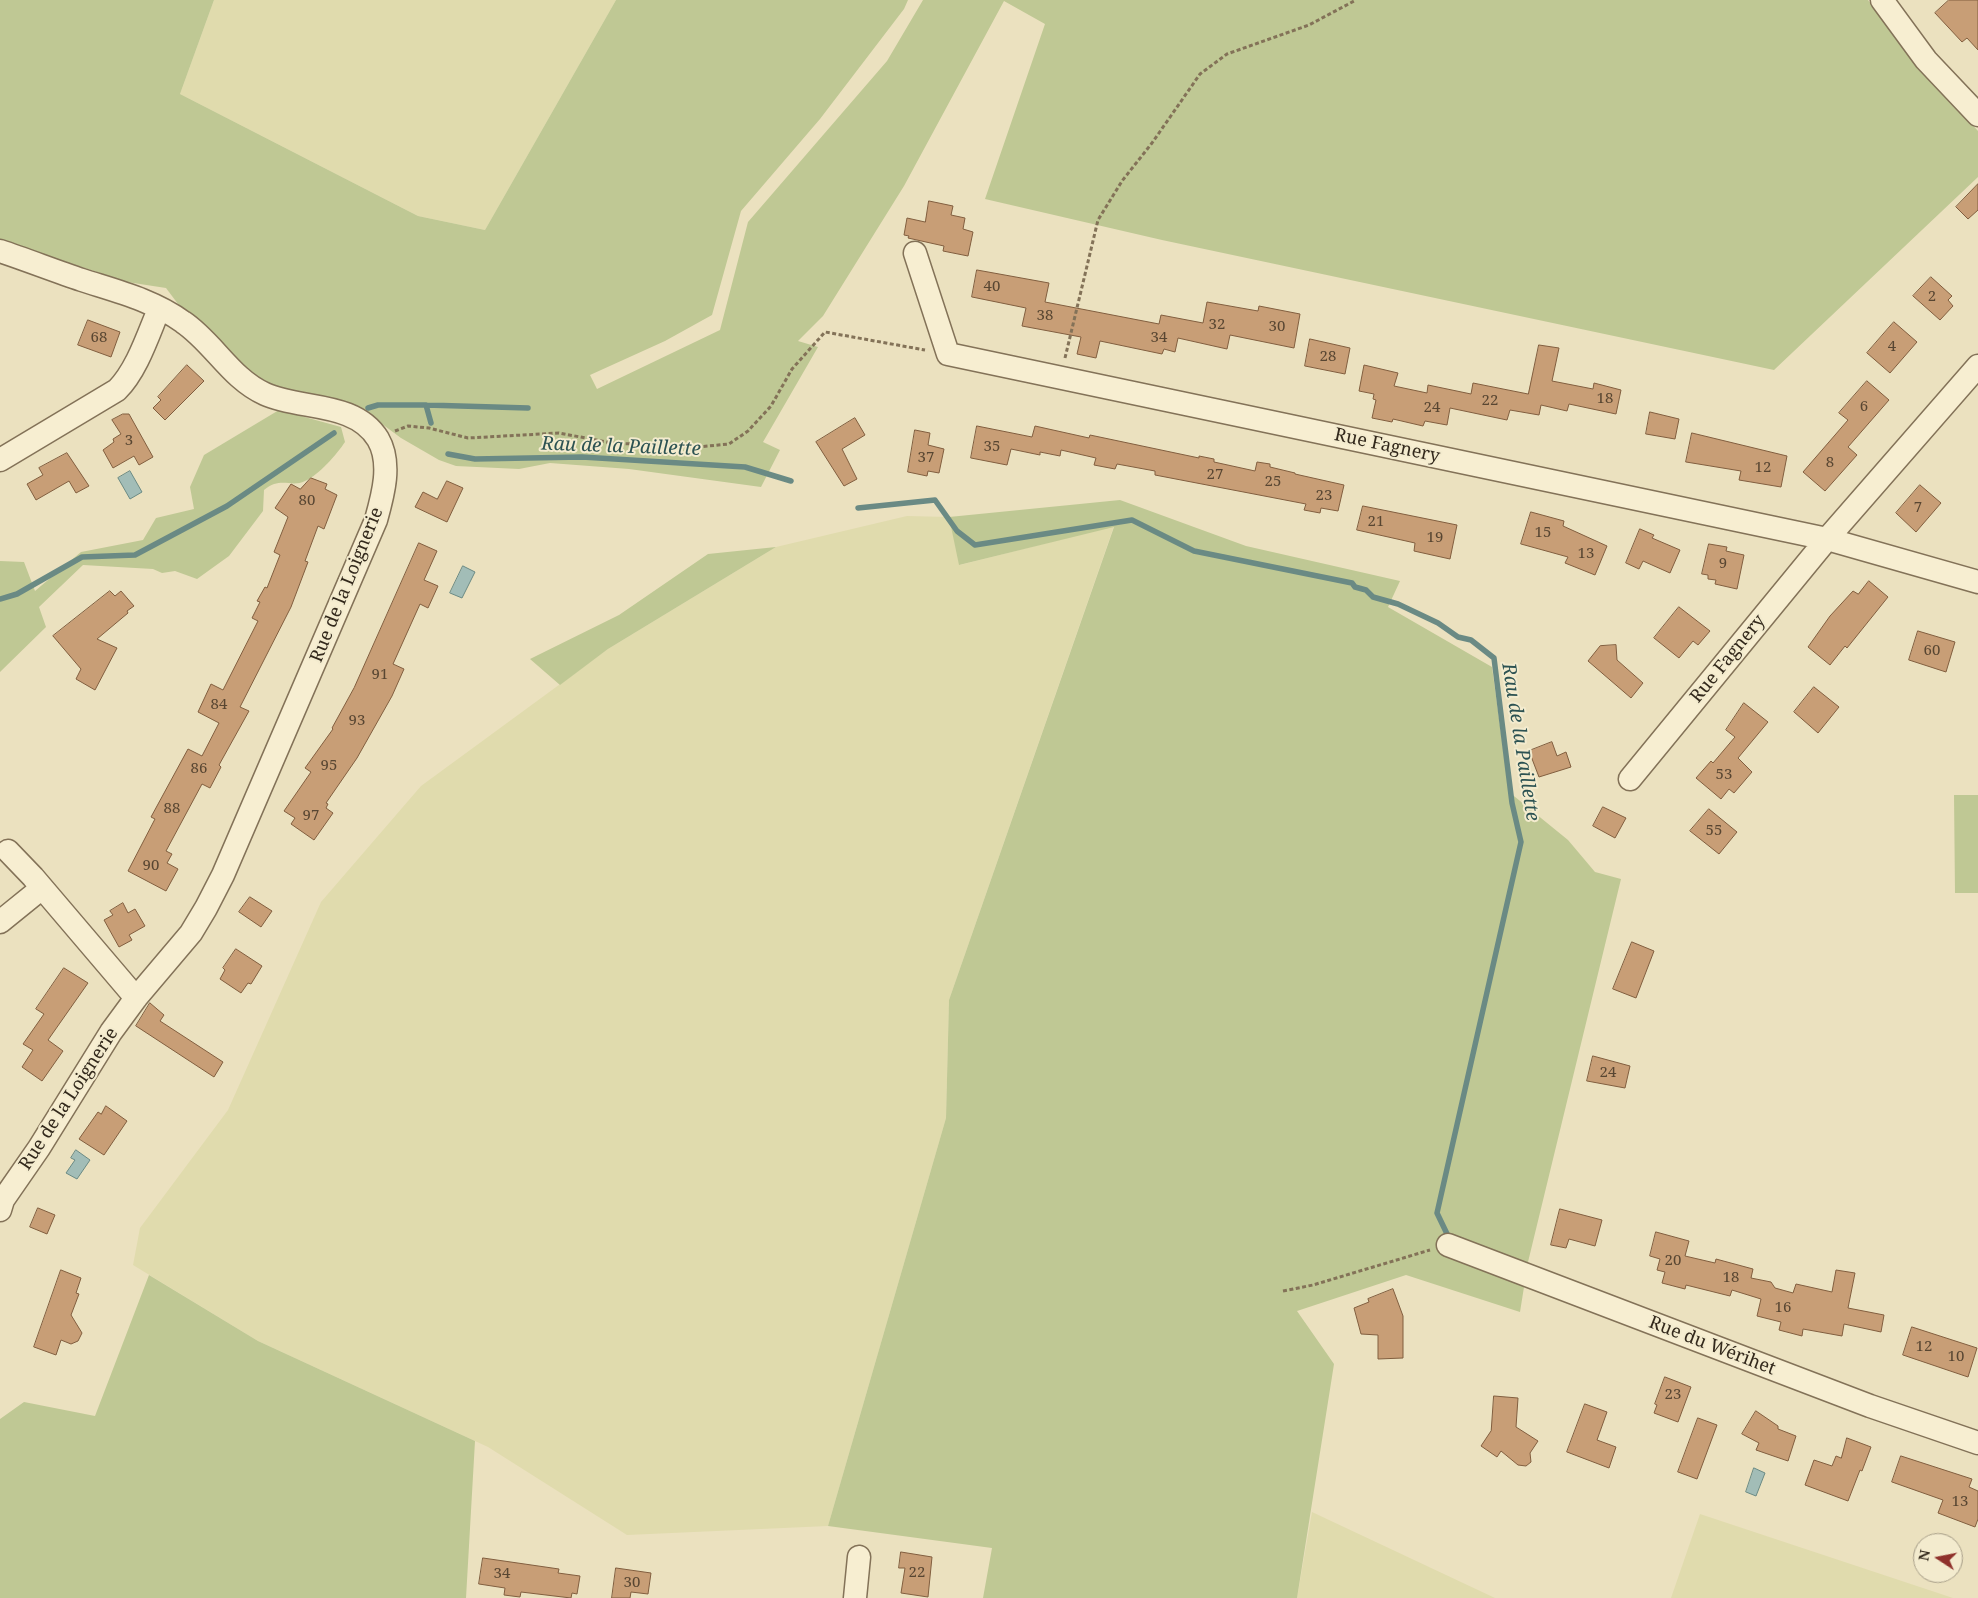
<!DOCTYPE html>
<html>
<head>
<meta charset="utf-8">
<style>
  body { margin:0 }
  #map { position:relative; width:1978px; height:1598px; overflow:hidden; background:#ebe1bf; font-family:"Noto Serif",serif }
  canvas { display:block }
  .north { position:absolute; left:1913px; top:1533px; width:50px; height:50px; box-sizing:border-box; background:#f3ebce; border:1px solid #a69d87; border-radius:50%; rotate:281deg; font-size:14px; font-weight:700; line-height:20px; text-align:center; color:#33291c }
  .north::after { content:''; display:block; margin:auto; width:18px; height:22px; background:#8f312b; clip-path:polygon(50% 0,100% 100%,50% 72%,0 100%) }
</style>
</head>
<body>
<div id="map">
<canvas width="1978" height="1598"></canvas>
<div class="north">N</div>
</div>
<script>
const c = document.querySelector('canvas').getContext('2d');
c.lineJoin = 'round';
function paint(path, color) { c.fillStyle = color; c.fill(path, 'evenodd'); }
function stroke(path, color, width, dash) { c.strokeStyle = color; c.lineWidth = width; c.lineCap = dash ? 'butt' : 'round'; c.setLineDash(dash || []); c.stroke(path); }
function label(font, color, halo, rows, align = 'center') {
  c.font = font + ' "Noto Serif",serif'; c.lineWidth = 4; c.setLineDash([]); c.textBaseline = 'middle'; c.strokeStyle = halo; c.fillStyle = color; for (const [text, x, y, turn = 0] of rows) {
    c.save(); c.translate(x, y); c.rotate((+turn || 0) * Math.PI / 180); c.textAlign = isNaN(turn) ? turn : align; if (halo) c.strokeText(text, 0, 0); c.fillText(text, 0, 0); c.restore();
  }
}
paint(new Path2D(`
  M 214,0 L 616,0 L 485,230 L 418,216 L 180,94 Z
  M 907,516 L 949,517 L 960,565 L 1114,526 L 949,1000 L 946,1118 L 828,1526 L 627,1535 L 488,1447 L 258,1341 L 133,1265 L 140,1228 L 228,1110 L 321,902 L 421,786 L 608,649 L 776,547 Z
  M 1312,1512 L 1495,1598 L 1297,1598 Z
  M 1700,1514 L 1953,1598 L 1671,1598 Z`), '#e0dbad');
paint(new Path2D(`
  M 0,0 L 214,0 L 180,94 L 418,216 L 485,230 L 616,0 L 908,0 L 904,9 L 820,119 L 741,211 L 712,315 L 665,341 L 590,375 L 597,389 L 720,330 L 748,222 L 887,61 L 923,0 L 1868,0 L 1913,60 L 1978,131 L 1978,177 L 1774,370 L 1162,240 L 985,199 L 1045,24 L 1004,1 L 904,186 L 823,316 L 798,341 L 818,347 L 763,442 L 780,450 L 761,487 L 629,469 L 550,463 L 519,469 L 456,466 L 439,460 L 401,438 L 359,407 L 270,391 L 184,312 L 166,288 L 127,282 L 0,240 Z
  M 279,410 L 341,427 L 345,442 C 337,454 319,475 305,481 C 291,488 281,476 264,490 L 263,511 L 229,556 L 197,579 L 175,571 L 162,573 L 153,569 L 83,565 L 39,607 L 46,627 L 0,672 L 0,561 L 24,562 L 35,591 L 81,552 L 143,540 L 156,518 L 194,509 L 190,487 L 204,455 Z
  M 1120,500 L 1246,546 L 1400,581 L 1388,607 L 1492,667 L 1509,792 L 1568,840 L 1595,872 L 1621,879 L 1528,1262 L 1520,1312 L 1406,1275 L 1297,1311 L 1334,1364 L 1297,1598 L 983,1598 L 992,1548 L 828,1526 L 946,1118 L 949,1000 L 1114,527 L 959,565 L 949,517 Z
  M 776,547 L 608,649 L 560,685 L 530,659 L 619,615 L 708,554 Z
  M 1954,795 L 1978,795 L 1978,893 L 1955,893 Z
  M 149,1275 L 258,1341 L 475,1441 L 466,1598 L 0,1598 L 0,1419 L 24,1402 L 95,1416 Z`), '#bfc894');
const water = new Path2D(`
  M 130,471 L 142,492 L 130,499 L 118,478 Z
  M 463,566 L 475,572 L 462,598 L 450,593 Z
  M 76,1150 L 90,1160 L 77,1179 L 66,1173 L 75,1160 L 71,1158 Z
  M 1754,1468 L 1765,1473 L 1756,1496 L 1746,1492 Z`);
paint(water, '#a2bdb7');
stroke(water, '#6a8a84', 1);
stroke(new Path2D(`
  M 426,405 L 431,423
  M 368,408 L 378,405 L 426,405 L 528,408
  M 448,454 L 475,459 L 582,457 L 745,467 L 791,481
  M 858,508 L 935,500 L 957,531 L 975,545 L 1132,520 L 1194,551 L 1352,583 L 1355,587 L 1366,590 L 1373,597 L 1398,604 L 1438,623 L 1458,637 L 1471,640 L 1494,658 L 1512,803 L 1521,842 L 1437,1213 L 1449,1238
  M 0,599 L 17,594 L 82,557 L 135,555 L 227,506 L 334,433`), '#6a8a84', 5.5);
const building = new Path2D(`
  M 1949,0 L 1978,0 L 1978,50 L 1967,38 L 1962,42 L 1935,13 Z
  M 1978,184 L 1978,210 L 1968,219 L 1956,207 Z
  M 929,201 L 953,206 L 951,215 L 965,218 L 963,229 L 973,232 L 968,256 L 943,251 L 944,246 L 908,238 L 909,236 L 904,235 L 907,218 L 925,222 Z
  M 977,270 L 1049,283 L 1045,302 L 1159,324 L 1161,315 L 1203,323 L 1207,302 L 1258,311 L 1259,306 L 1300,314 L 1294,348 L 1230,335 L 1227,349 L 1178,338 L 1175,352 L 1164,349 L 1162,354 L 1100,341 L 1096,358 L 1077,354 L 1081,337 L 1022,326 L 1026,308 L 972,297 Z
  M 1931,277 L 1952,296 L 1948,300 L 1953,306 L 1940,320 L 1913,296 Z
  M 88,320 L 120,332 L 111,357 L 78,345 Z
  M 1894,322 L 1917,342 L 1890,373 L 1867,353 Z
  M 1310,339 L 1350,348 L 1345,374 L 1305,366 Z
  M 1539,345 L 1559,348 L 1552,381 L 1593,389 L 1594,383 L 1621,390 L 1616,414 L 1569,404 L 1567,411 L 1541,405 L 1539,415 L 1510,410 L 1507,420 L 1450,408 L 1447,425 L 1425,421 L 1423,426 L 1393,419 L 1392,422 L 1372,418 L 1376,400 L 1373,399 L 1374,394 L 1359,391 L 1364,365 L 1398,373 L 1394,386 L 1427,393 L 1428,385 L 1471,394 L 1473,383 L 1528,394 Z
  M 187,365 L 204,381 L 165,420 L 153,408 L 161,400 L 158,397 Z
  M 1867,381 L 1889,400 L 1848,447 L 1857,455 L 1825,491 L 1803,472 L 1848,420 L 1839,413 Z
  M 1650,412 L 1679,419 L 1675,439 L 1646,434 Z
  M 123,414 L 129,414 L 153,457 L 139,465 L 134,456 L 113,468 L 103,450 L 114,442 L 113,439 L 121,434 L 112,420 Z
  M 855,418 L 865,435 L 842,449 L 857,479 L 844,486 L 816,442 Z
  M 977,426 L 1032,437 L 1035,426 L 1089,438 L 1090,435 L 1199,458 L 1199,456 L 1214,459 L 1214,462 L 1255,471 L 1257,462 L 1270,464 L 1270,467 L 1295,473 L 1295,474 L 1344,485 L 1338,511 L 1321,508 L 1320,513 L 1304,510 L 1306,504 L 1155,475 L 1155,471 L 1117,464 L 1115,469 L 1094,465 L 1096,458 L 1061,450 L 1060,456 L 1040,452 L 1040,455 L 1011,449 L 1007,465 L 971,458 Z
  M 915,430 L 930,433 L 928,445 L 944,449 L 939,473 L 928,471 L 927,476 L 908,472 Z
  M 1692,433 L 1787,456 L 1781,487 L 1739,480 L 1741,471 L 1686,462 Z
  M 67,453 L 89,486 L 76,493 L 69,481 L 36,500 L 27,484 L 43,475 L 39,468 Z
  M 311,478 L 327,484 L 325,489 L 337,495 L 324,529 L 318,526 L 305,561 L 308,562 L 291,607 L 240,707 L 249,711 L 219,765 L 221,767 L 210,788 L 202,784 L 166,851 L 172,854 L 167,863 L 178,869 L 166,891 L 128,871 L 155,819 L 151,817 L 188,749 L 202,756 L 219,723 L 198,712 L 211,684 L 223,690 L 258,621 L 252,618 L 260,602 L 257,601 L 265,587 L 267,588 L 280,555 L 274,552 L 288,517 L 275,508 L 291,484 L 300,489 Z
  M 447,481 L 463,488 L 447,522 L 415,507 L 423,492 L 437,499 Z
  M 1920,485 L 1941,503 L 1916,532 L 1896,513 Z
  M 1363,506 L 1457,525 L 1450,559 L 1414,551 L 1415,543 L 1357,530 Z
  M 1531,512 L 1564,521 L 1563,526 L 1607,546 L 1595,575 L 1565,563 L 1568,557 L 1521,544 Z
  M 1640,529 L 1654,535 L 1652,538 L 1680,550 L 1670,573 L 1643,561 L 1639,569 L 1626,563 Z
  M 419,543 L 437,551 L 424,580 L 438,586 L 428,608 L 420,604 L 393,664 L 404,669 L 392,696 L 357,758 L 326,803 L 328,804 L 326,808 L 333,813 L 314,840 L 291,824 L 295,818 L 284,811 L 311,772 L 305,768 L 333,729 L 332,728 L 354,688 Z
  M 1709,544 L 1727,547 L 1726,551 L 1744,555 L 1737,589 L 1715,584 L 1716,580 L 1708,579 L 1708,575 L 1702,574 Z
  M 1869,581 L 1888,597 L 1847,648 L 1845,646 L 1830,665 L 1808,647 L 1830,616 L 1853,591 L 1858,594 Z
  M 110,591 L 115,596 L 121,591 L 134,606 L 127,611 L 128,613 L 97,639 L 117,648 L 95,690 L 76,679 L 81,669 L 53,636 Z
  M 1679,607 L 1710,631 L 1698,645 L 1693,641 L 1679,658 L 1654,638 Z
  M 1918,631 L 1955,642 L 1946,672 L 1909,660 Z
  M 1616,645 L 1617,660 L 1643,683 L 1631,698 L 1588,661 L 1600,646 Z
  M 1814,687 L 1839,707 L 1818,733 L 1794,712 Z
  M 1744,703 L 1768,722 L 1738,758 L 1752,772 L 1734,793 L 1729,789 L 1721,799 L 1696,778 L 1711,761 L 1713,763 L 1735,737 L 1726,730 Z
  M 1552,742 L 1557,756 L 1566,752 L 1571,767 L 1539,777 L 1529,751 Z
  M 1603,807 L 1626,818 L 1615,838 L 1593,826 Z
  M 1709,809 L 1737,832 L 1719,854 L 1690,831 Z
  M 250,897 L 272,911 L 261,927 L 239,912 Z
  M 123,903 L 128,913 L 135,909 L 145,926 L 129,935 L 132,940 L 119,947 L 104,920 L 113,915 L 110,911 Z
  M 1632,942 L 1654,951 L 1636,998 L 1613,989 Z
  M 236,949 L 262,966 L 251,984 L 248,983 L 241,993 L 220,979 L 225,970 L 223,968 Z
  M 64,968 L 88,983 L 48,1040 L 63,1051 L 42,1081 L 22,1067 L 33,1050 L 23,1044 L 44,1014 L 36,1009 Z
  M 150,1003 L 164,1015 L 160,1021 L 223,1062 L 214,1077 L 136,1026 Z
  M 1593,1056 L 1630,1066 L 1625,1088 L 1587,1081 Z
  M 106,1106 L 127,1121 L 104,1155 L 79,1139 L 98,1112 L 101,1114 Z
  M 38,1208 L 55,1215 L 47,1234 L 30,1227 Z
  M 1560,1209 L 1602,1220 L 1595,1246 L 1569,1239 L 1566,1248 L 1551,1245 Z
  M 1656,1232 L 1689,1241 L 1685,1256 L 1715,1263 L 1716,1259 L 1753,1269 L 1751,1278 L 1771,1282 L 1775,1288 L 1793,1293 L 1796,1284 L 1832,1292 L 1836,1270 L 1855,1273 L 1848,1308 L 1884,1315 L 1881,1332 L 1844,1324 L 1842,1336 L 1803,1329 L 1802,1336 L 1779,1330 L 1781,1322 L 1757,1316 L 1761,1299 L 1732,1290 L 1730,1296 L 1686,1285 L 1685,1289 L 1662,1283 L 1665,1272 L 1657,1270 L 1660,1259 L 1650,1256 Z
  M 61,1270 L 81,1278 L 76,1293 L 79,1294 L 71,1315 L 82,1333 L 78,1341 L 71,1344 L 61,1340 L 56,1355 L 34,1347 Z
  M 1393,1289 L 1403,1316 L 1403,1358 L 1378,1359 L 1378,1335 L 1361,1334 L 1354,1308 L 1369,1302 L 1368,1299 Z
  M 1912,1327 L 1977,1348 L 1968,1377 L 1903,1355 Z
  M 1665,1377 L 1691,1387 L 1678,1422 L 1654,1413 L 1657,1405 L 1655,1404 Z
  M 1494,1396 L 1518,1398 L 1516,1427 L 1538,1441 L 1530,1453 L 1531,1462 L 1526,1466 L 1518,1465 L 1501,1451 L 1497,1457 L 1481,1446 L 1491,1431 Z
  M 1585,1404 L 1607,1412 L 1597,1440 L 1616,1447 L 1609,1468 L 1567,1452 Z
  M 1756,1411 L 1778,1426 L 1778,1429 L 1796,1436 L 1788,1461 L 1756,1450 L 1759,1443 L 1742,1434 Z
  M 1698,1418 L 1717,1425 L 1697,1479 L 1678,1472 Z
  M 1847,1438 L 1871,1447 L 1862,1471 L 1860,1470 L 1848,1501 L 1805,1485 L 1814,1460 L 1832,1466 L 1836,1456 L 1841,1458 Z
  M 1901,1456 L 1972,1479 L 1969,1487 L 1978,1491 L 1978,1519 L 1975,1527 L 1938,1513 L 1943,1500 L 1892,1482 Z
  M 901,1552 L 932,1557 L 928,1597 L 901,1593 L 905,1568 L 899,1568 Z
  M 483,1558 L 559,1569 L 558,1573 L 580,1576 L 577,1594 L 572,1593 L 571,1598 L 521,1592 L 520,1597 L 504,1595 L 505,1588 L 479,1584 Z
  M 616,1568 L 651,1573 L 648,1594 L 631,1592 L 630,1598 L 612,1598 Z`);
paint(building, '#c89e76');
stroke(building, '#815e3f', 1);
const minor = new Path2D(`
  M 1882,0 L 1926,60 L 1978,115
  M 0,251 C 27,260 55,271 82,280 C 116,291 153,300 183,322 C 213,342 231,379 265,394 C 300,410 355,401 378,439 C 392,463 383,495 376,520 L 223,875 L 206,908 L 191,933 L 136,998 L 111,1032 L 39,1148 L 3,1200 L 0,1210
  M 915,253 L 948,354 L 1827,539 L 1978,582
  M 0,460 L 117,390 C 137,370 148,335 159,309
  M 1630,779 L 1827,539 L 1978,366
  M 8,851 L 33,877 L 136,998
  M 0,922 L 42,888
  M 1448,1245 L 1870,1406 L 1978,1443
  M 855,1598 L 859,1557`);
stroke(minor, '#837258', 25);
stroke(new Path2D(`
  M 1065,358 L 1098,220 L 1122,181 L 1152,143 L 1200,74 L 1227,54 L 1309,25 L 1356,0
  M 395,431 L 408,426 L 429,428 L 468,438 L 559,433 L 612,443 L 698,447 L 729,444 L 748,431 L 771,406 L 792,369 L 825,332 L 925,350
  M 1283,1291 L 1313,1285 L 1430,1250`), '#837258', 3, [4, 2.5]);
stroke(minor, '#f7eed1', 22);
label('15px', '#584632', null, [
  ["40",992,287],
  ["2",1932,297],
  ["38",1045,316],
  ["32",1217,325],
  ["30",1277,327],
  ["68",99,338],
  ["34",1159,338],
  ["4",1892,347],
  ["28",1328,357],
  ["18",1605,399],
  ["22",1490,401],
  ["6",1864,407],
  ["24",1432,408],
  ["3",129,441],
  ["35",992,447],
  ["37",926,458],
  ["8",1830,463],
  ["12",1763,468],
  ["27",1215,475],
  ["25",1273,482],
  ["23",1324,496],
  ["80",307,501],
  ["7",1918,508],
  ["21",1376,522],
  ["15",1543,533],
  ["19",1435,538],
  ["13",1586,554],
  ["9",1723,564],
  ["60",1932,651],
  ["91",380,675],
  ["84",219,705],
  ["93",357,721],
  ["95",329,766],
  ["86",199,769],
  ["53",1724,775],
  ["88",172,809],
  ["97",311,816],
  ["55",1714,831],
  ["90",151,866],
  ["24",1608,1073],
  ["20",1673,1261],
  ["18",1731,1278],
  ["16",1783,1308],
  ["12",1924,1347],
  ["10",1956,1357],
  ["23",1673,1395],
  ["13",1960,1502],
  ["22",917,1573],
  ["34",502,1574],
  ["30",632,1583]
]);
label('18px', '#33291c', '#f3ebce', [
  ["Rue Fagnery",1387,446,12],
  ["Rue de la Loignerie",347,585,-68],
  ["Rue Fagnery",1728,659,-51],
  ["Rue de la Loignerie",69,1099,-57],
  ["Rue du Wérihet",1712,1346,21]
]);
label('italic 19px', '#2c5252', '#f3ebce', [
  ["Rau de la Paillette",621,447,2],
  ["Rau de la Paillette",1520,742,81]
]);
</script>
</body>
</html>
